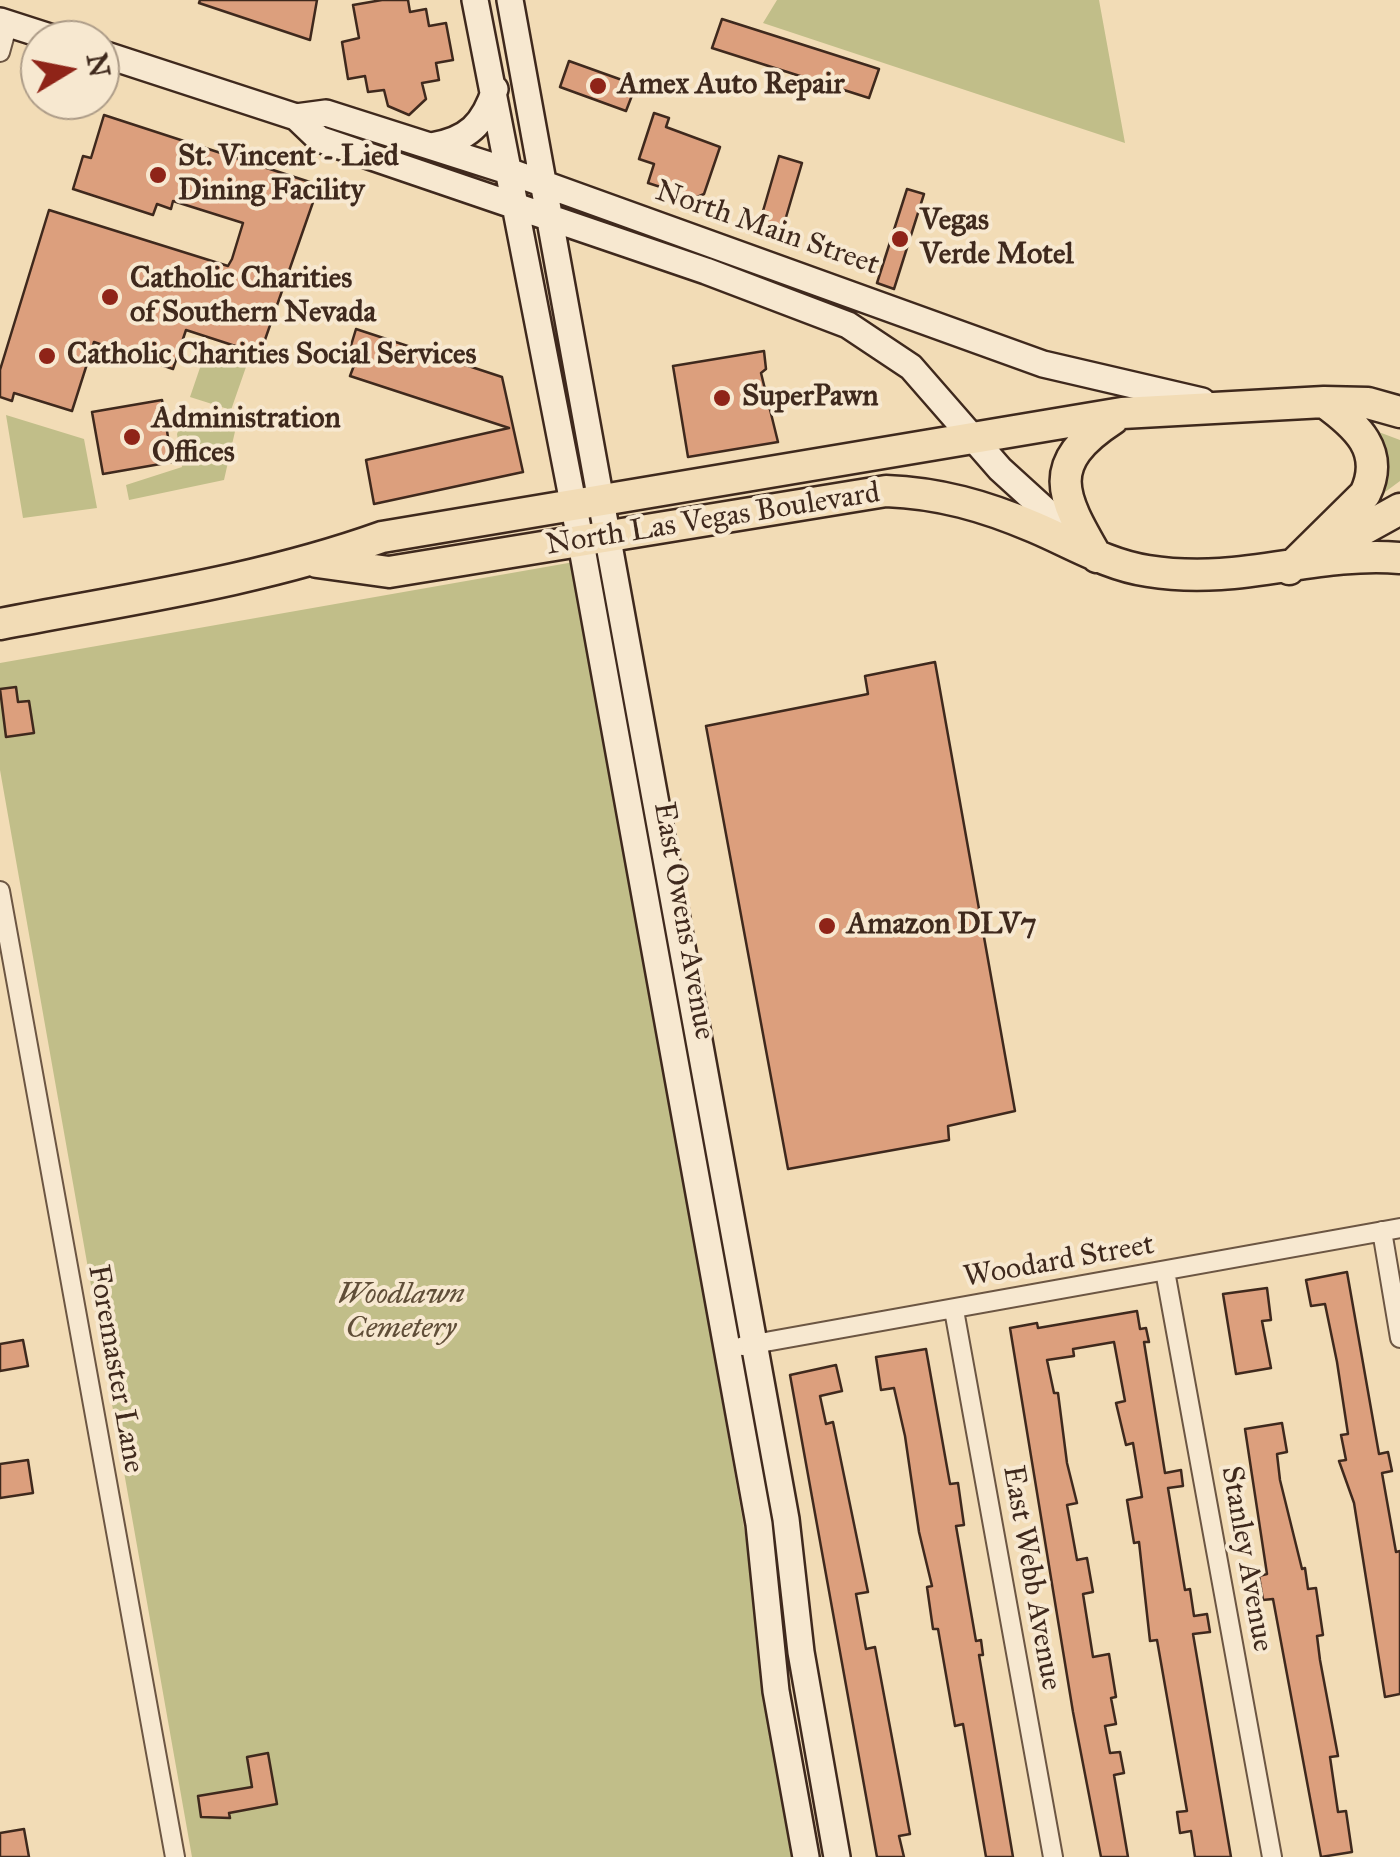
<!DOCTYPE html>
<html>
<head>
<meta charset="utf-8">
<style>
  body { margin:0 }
  #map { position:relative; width:1400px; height:1857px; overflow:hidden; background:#f2dcb6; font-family:"IM FELL Great Primer",serif }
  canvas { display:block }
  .north { position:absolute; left:20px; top:20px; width:100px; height:100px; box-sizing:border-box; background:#f7e8d0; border:2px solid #ad9c88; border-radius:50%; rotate:80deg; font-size:28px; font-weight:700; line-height:40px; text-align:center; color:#3f291d }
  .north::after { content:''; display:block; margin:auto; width:35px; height:45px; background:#8f2418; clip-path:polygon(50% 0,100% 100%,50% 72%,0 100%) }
</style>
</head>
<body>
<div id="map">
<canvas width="1400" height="1857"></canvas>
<div class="north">N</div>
</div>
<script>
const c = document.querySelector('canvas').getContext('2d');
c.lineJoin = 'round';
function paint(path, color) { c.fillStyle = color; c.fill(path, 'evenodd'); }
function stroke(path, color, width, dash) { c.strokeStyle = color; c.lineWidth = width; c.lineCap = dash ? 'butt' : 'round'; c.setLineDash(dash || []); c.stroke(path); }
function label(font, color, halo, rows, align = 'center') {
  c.font = font + ' "IM FELL Great Primer",serif'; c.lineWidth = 8; c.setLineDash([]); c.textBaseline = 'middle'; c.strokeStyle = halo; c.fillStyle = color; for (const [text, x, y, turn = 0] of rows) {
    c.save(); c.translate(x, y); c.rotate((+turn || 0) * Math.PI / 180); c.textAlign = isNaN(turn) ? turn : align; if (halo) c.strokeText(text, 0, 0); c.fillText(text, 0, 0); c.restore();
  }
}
paint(new Path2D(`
  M 777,0 L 1099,0 L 1125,143 L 763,23 Z
  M 205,353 L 246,367 L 231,410 L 190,397 Z
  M 187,409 L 236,427 L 224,480 L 129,500 L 126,485 L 182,467 L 177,434 Z
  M 6,415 L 84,439 L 97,508 L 23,518 Z
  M 1376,431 L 1400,440 L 1400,481 L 1377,498 Z
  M 574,562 L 802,1857 L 192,1857 L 0,770 L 0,663 Z`), '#c1be89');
const building = new Path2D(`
  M 200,0 L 317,0 L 310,40 L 199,3 Z
  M 382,0 L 408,0 L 410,12 L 426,9 L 429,26 L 446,23 L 453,60 L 436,63 L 439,80 L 422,83 L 426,99 L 409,115 L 388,106 L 384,90 L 368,92 L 365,76 L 348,79 L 342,42 L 359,38 L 353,5 Z
  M 722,19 L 879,69 L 869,98 L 712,48 Z
  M 569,61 L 636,85 L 626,111 L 560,87 Z
  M 654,113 L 669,118 L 666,127 L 720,147 L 704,194 L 695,198 L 648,183 L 654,164 L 639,159 Z
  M 104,115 L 319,185 L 260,354 L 186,330 L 173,369 L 94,342 L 72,411 L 14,393 L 12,401 L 0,397 L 0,370 L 49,210 L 228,266 L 232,259 L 243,223 L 173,201 L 171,209 L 157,204 L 153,215 L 73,189 L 83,156 L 91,158 Z
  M 779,156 L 802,163 L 779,241 L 756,235 Z
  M 907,189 L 924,194 L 894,289 L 877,283 Z
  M 356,329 L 502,377 L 523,472 L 374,504 L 366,460 L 509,428 L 350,376 L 358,355 L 349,352 Z
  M 764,351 L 766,369 L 761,373 L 778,442 L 688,457 L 673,366 Z
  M 162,400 L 172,462 L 103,474 L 92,412 Z
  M 935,662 L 1015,1111 L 948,1126 L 949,1140 L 788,1169 L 706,726 L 868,694 L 865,676 Z
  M 16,687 L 18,702 L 29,701 L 34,733 L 6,737 L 0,689 Z
  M 1347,1272 L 1379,1454 L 1388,1452 L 1392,1471 L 1382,1473 L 1396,1552 L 1400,1551 L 1400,1694 L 1385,1697 L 1354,1503 L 1339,1461 L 1346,1460 L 1341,1435 L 1348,1434 L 1337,1362 L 1325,1304 L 1311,1306 L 1306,1280 Z
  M 1267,1288 L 1271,1320 L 1262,1321 L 1271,1368 L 1236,1374 L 1223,1294 Z
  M 1137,1311 L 1140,1329 L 1146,1328 L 1149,1342 L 1144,1342 L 1165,1473 L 1181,1470 L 1183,1486 L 1168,1488 L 1185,1590 L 1190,1589 L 1194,1616 L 1207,1614 L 1210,1632 L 1193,1634 L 1231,1857 L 1195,1857 L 1191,1831 L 1180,1833 L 1177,1812 L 1187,1811 L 1157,1640 L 1150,1641 L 1139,1542 L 1134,1543 L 1127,1500 L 1142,1497 L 1133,1443 L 1126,1445 L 1116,1403 L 1125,1401 L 1114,1342 L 1073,1349 L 1074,1356 L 1047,1360 L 1054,1393 L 1058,1393 L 1067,1463 L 1077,1503 L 1067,1505 L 1077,1560 L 1087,1558 L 1093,1592 L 1083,1594 L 1093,1657 L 1109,1654 L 1116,1697 L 1111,1698 L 1116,1724 L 1105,1726 L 1110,1753 L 1120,1752 L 1124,1773 L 1114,1775 L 1128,1857 L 1101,1857 L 1073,1712 L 1010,1328 L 1037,1323 L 1038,1328 Z
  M 23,1340 L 28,1366 L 0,1371 L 0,1344 Z
  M 926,1349 L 950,1484 L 958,1483 L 964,1525 L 956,1526 L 976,1641 L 981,1640 L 983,1655 L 979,1655 L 1013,1857 L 986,1857 L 963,1724 L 955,1726 L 938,1629 L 933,1629 L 927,1587 L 932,1586 L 919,1532 L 905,1436 L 894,1388 L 881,1390 L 876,1357 Z
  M 836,1365 L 842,1391 L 820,1396 L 826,1424 L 833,1422 L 868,1592 L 856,1594 L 866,1649 L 875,1647 L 910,1834 L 899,1836 L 904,1857 L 877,1857 L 790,1375 Z
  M 1282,1423 L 1287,1452 L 1277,1454 L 1280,1480 L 1302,1569 L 1305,1568 L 1308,1589 L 1316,1588 L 1323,1635 L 1317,1636 L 1320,1660 L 1338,1756 L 1330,1757 L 1338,1812 L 1346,1811 L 1352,1852 L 1321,1857 L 1273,1599 L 1263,1600 L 1259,1576 L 1267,1574 L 1245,1429 Z
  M 28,1460 L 33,1493 L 0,1498 L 0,1464 Z
  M 268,1753 L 277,1804 L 229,1813 L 230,1818 L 201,1817 L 198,1796 L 252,1787 L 247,1757 Z
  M 24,1829 L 29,1857 L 0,1857 L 0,1833 Z`);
paint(building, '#dc9f7d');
stroke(building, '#3f291d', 2.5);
const minor = new Path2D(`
  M 0,52 L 8,23
  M 0,891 L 175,1857
  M 1382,1231 L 1400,1338
  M 1165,1271 L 1272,1857
  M 954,1310 L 1053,1857
  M 743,1346 L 1400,1228`);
const secondary = new Path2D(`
  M 475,0 L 583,554 L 759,1524 L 776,1691 L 806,1857
  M 510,0 L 786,1519 L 801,1652 L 837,1857
  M 0,21 L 59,40
  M 100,53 L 296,117 L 326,113 L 511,172 L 1043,364 L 1202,401
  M 296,117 L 319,139 L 706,271 L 848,325 L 911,367 L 1000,469 L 1078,540
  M 431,146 C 468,140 484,124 495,89`);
const primary = new Path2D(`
  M 1315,556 L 1400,509
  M 1097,557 C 1061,495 1044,464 1113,419
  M 317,562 L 389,572 L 886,491 C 939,493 985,506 1034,527 C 1072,543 1107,565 1148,571 C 1242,586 1312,551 1400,558
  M 1289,569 L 1365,494 C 1386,451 1356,425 1324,402
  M 0,624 C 129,599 259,581 382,537 L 1122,413 L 1324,402 L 1368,403 L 1400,412`);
stroke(minor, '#6c5643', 22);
stroke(secondary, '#3f291d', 30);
stroke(primary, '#3f291d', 35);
stroke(minor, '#f7e8d0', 18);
stroke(secondary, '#f7e8d0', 25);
stroke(primary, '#f2dcb6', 30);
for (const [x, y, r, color] of [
  [598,86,10,"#8f2418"],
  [158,175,10,"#8f2418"],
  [900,239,10,"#8f2418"],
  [110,297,10,"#8f2418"],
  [47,356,10,"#8f2418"],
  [722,398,10,"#8f2418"],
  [132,437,10,"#8f2418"],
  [827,926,10,"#8f2418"]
]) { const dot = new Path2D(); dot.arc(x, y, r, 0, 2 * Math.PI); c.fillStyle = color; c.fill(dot); stroke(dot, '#f7e8d0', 4); }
label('bold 30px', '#3f291d', '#f7e8d0', [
  ["Amex Auto Repair",618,86],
  ["St. Vincent - Lied",178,158],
  ["Dining Facility",178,192],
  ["Vegas",920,222],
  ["Verde Motel",920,256],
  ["Catholic Charities",130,280],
  ["of Southern Nevada",130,314],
  ["Catholic Charities Social Services",67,356],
  ["SuperPawn",742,398],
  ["Administration",152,420],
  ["Offices",152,454],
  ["Amazon DLV7",847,926]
], 'left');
label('30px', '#3f291d', '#f7e8d0', [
  ["North Main Street",767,229,19],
  ["North Las Vegas Boulevard",713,520,-9],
  ["East Owens Avenue",683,921,80],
  ["Woodard Street",1059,1262,-10],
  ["Foremaster Lane",115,1369,80],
  ["Stanley Avenue",1246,1559,80],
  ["East Webb Avenue",1031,1578,80]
]);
label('italic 30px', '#604e38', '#f7e8d0', [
  ["Woodlawn",401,1296],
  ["Cemetery",401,1330]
]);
</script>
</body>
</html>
